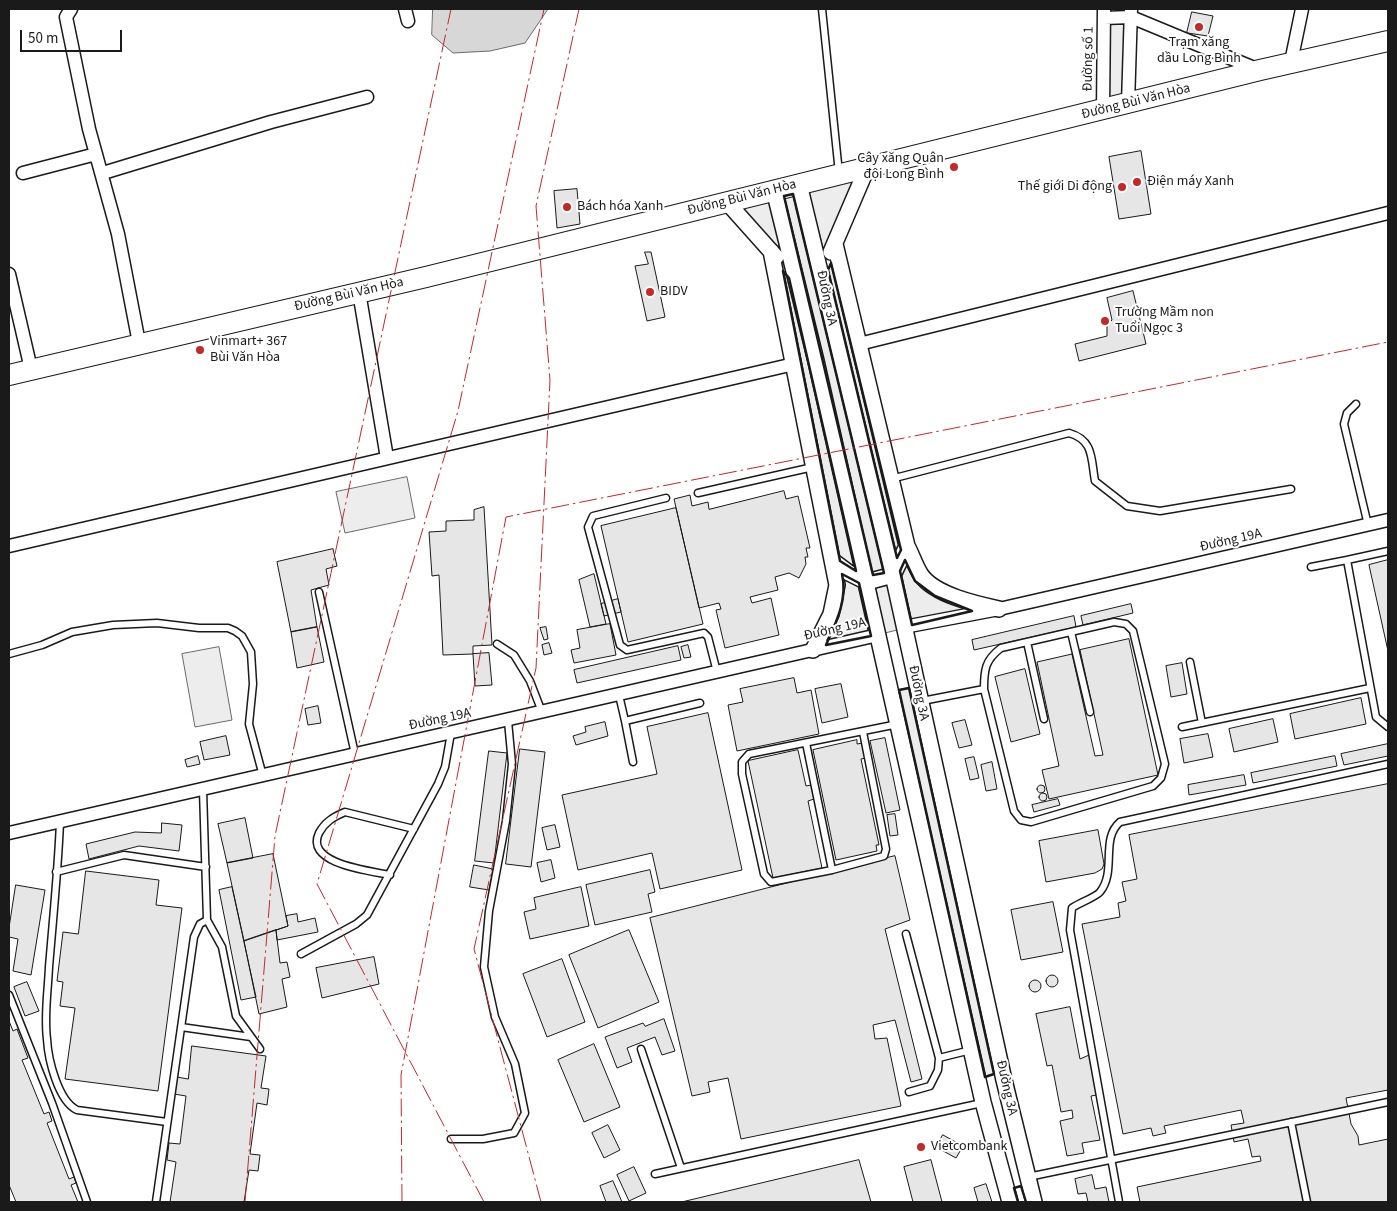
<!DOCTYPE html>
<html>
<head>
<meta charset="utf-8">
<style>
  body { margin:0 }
  #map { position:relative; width:1397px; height:1211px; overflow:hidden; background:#fff; font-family:"Source Sans 3",sans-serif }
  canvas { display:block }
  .frame { position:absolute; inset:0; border:10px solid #1a1a1a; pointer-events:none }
  .scale { position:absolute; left:20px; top:30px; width:102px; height:22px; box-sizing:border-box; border:2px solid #1a1a1a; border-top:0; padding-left:6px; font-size:15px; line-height:18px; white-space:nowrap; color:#1a1a1a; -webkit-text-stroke:4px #fff; paint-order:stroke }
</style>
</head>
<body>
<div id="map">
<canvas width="1397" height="1211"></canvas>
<div class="frame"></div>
<div class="scale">50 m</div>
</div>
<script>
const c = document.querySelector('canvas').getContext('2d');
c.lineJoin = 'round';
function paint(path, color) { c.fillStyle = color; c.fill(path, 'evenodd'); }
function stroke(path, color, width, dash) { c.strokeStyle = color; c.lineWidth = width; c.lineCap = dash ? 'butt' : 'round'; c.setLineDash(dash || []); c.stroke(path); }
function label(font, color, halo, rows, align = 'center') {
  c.font = font + ' "Source Sans 3",sans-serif'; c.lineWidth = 4; c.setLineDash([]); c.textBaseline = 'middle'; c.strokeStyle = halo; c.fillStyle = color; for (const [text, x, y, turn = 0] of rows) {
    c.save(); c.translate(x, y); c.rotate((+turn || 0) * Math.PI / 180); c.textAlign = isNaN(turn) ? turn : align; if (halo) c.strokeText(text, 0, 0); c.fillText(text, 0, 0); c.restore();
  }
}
const green = new Path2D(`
  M 1126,22 L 1124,97 L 1108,102 L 1109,23 Z
  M 854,179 L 827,243 L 825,255 L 808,190 Z
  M 793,194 L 884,573 L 873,575 L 784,196 Z
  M 768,199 L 784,259 L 777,246 L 741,206 Z
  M 831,263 L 901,550 L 897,558 L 828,270 Z
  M 783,271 L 789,278 L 856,571 L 840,561 Z
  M 407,477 L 415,518 L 345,533 L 336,492 Z
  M 905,560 L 915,581 L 935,596 L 968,610 L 912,625 L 900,571 Z
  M 842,574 L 859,583 L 871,636 L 826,645 C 836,623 848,599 842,574 Z
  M 887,581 L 897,630 L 885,633 L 875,584 Z
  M 219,647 L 232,720 L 195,727 L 182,654 Z
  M 909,688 L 994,1074 L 985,1077 L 899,690 Z`);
paint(green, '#ededed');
stroke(green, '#6a6a6a', 1);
const water = new Path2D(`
  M 433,9 L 548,9 L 525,43 L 490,51 L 453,53 L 432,35 Z`);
paint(water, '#d7d7d7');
stroke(water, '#6a6a6a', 1);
const building = new Path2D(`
  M 1192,12 L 1213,16 L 1208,36 L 1187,33 Z
  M 1141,151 L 1151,214 L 1119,219 L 1109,157 Z
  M 577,189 L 580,224 L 557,228 L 554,191 Z
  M 645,252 L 651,252 L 665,317 L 647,321 L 635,266 L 648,264 Z
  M 1133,291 L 1146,344 L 1079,361 L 1075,344 L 1107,336 L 1107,325 L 1112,320 L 1107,298 Z
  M 784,491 L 786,499 L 798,496 L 810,548 L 806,548 L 808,557 L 805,557 L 806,564 L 799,578 L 789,573 L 775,577 L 778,590 L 750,597 L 752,603 L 771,598 L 779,635 L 725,648 L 716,610 L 721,609 L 719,603 L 699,608 L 674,499 L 690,495 L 692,506 L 708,502 L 709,509 Z
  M 484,507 L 492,645 L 473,646 L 473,654 L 443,655 L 439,575 L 432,576 L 429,532 L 446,531 L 446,521 L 474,520 L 474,510 Z
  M 676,508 L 703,624 L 628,642 L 601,526 Z
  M 333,549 L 337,566 L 326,569 L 329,585 L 311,590 L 317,627 L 291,632 L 277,562 Z
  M 1388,560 L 1388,651 L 1369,565 Z
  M 594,574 L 606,624 L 590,627 L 579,580 Z
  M 618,599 L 621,612 L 604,616 L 601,604 Z
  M 1131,604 L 1133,613 L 1083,625 L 1081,616 Z
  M 1074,616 L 1076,627 L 974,650 L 972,640 Z
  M 610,624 L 616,655 L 574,663 L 571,650 L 580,648 L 577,630 Z
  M 317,627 L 324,662 L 297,668 L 291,632 Z
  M 546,627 L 548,639 L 544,640 L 540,628 Z
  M 1129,639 L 1158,775 L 1049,799 L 1042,770 L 1059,766 L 1037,662 L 1072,654 L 1095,756 L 1103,755 L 1080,650 Z
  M 549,643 L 552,653 L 544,655 L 542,645 Z
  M 688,645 L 691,657 L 684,658 L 681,647 Z
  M 678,646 L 681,660 L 577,683 L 574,670 Z
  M 489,653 L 492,685 L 475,686 L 473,654 Z
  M 1182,663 L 1187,694 L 1171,697 L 1166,666 Z
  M 1025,669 L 1040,734 L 1011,742 L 995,677 Z
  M 794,678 L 797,693 L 811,690 L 819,734 L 737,751 L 728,705 L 743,702 L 740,689 Z
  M 841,684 L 848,717 L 822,723 L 815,689 Z
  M 1361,698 L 1366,724 L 1295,739 L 1290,714 Z
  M 318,706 L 321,723 L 308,725 L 305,709 Z
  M 708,713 L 742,870 L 660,889 L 652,853 L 578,870 L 562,795 L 657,774 L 647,727 Z
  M 1273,719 L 1278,742 L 1234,752 L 1229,729 Z
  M 965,720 L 972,745 L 959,748 L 952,723 Z
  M 605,722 L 608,736 L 576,745 L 573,736 L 586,732 L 585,727 Z
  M 1208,734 L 1213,757 L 1184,763 L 1180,739 Z
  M 226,736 L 230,755 L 204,760 L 200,742 Z
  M 885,738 L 900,810 L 886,813 L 870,741 Z
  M 857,740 L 857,744 L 863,743 L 866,758 L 861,759 L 879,845 L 876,845 L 877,851 L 836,860 L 813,750 Z
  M 1388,744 L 1388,756 L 1344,765 L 1341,754 Z
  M 520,749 L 545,752 L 531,867 L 506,864 Z
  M 798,750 L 806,786 L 811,785 L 814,799 L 808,801 L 822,868 L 773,878 L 748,761 Z
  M 489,751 L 507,753 L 494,863 L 475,861 Z
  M 198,756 L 200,764 L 187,767 L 185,760 Z
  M 1335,756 L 1337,766 L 1253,783 L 1251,773 Z
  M 974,757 L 979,778 L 970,780 L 965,759 Z
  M 992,762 L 997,789 L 986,791 L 981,765 Z
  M 1244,775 L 1246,785 L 1189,795 L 1188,785 Z
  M 1388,784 L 1388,1090 L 1346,1098 L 1351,1124 L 1358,1136 L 1359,1145 L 1388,1139 L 1388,1202 L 1140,1202 L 1137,1187 L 1261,1161 L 1260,1156 L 1252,1157 L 1248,1139 L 1234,1142 L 1231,1125 L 1244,1123 L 1241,1110 L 1164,1126 L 1166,1133 L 1153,1136 L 1151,1128 L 1123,1134 L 1082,924 L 1120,917 L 1118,903 L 1126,901 L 1122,882 L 1137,879 L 1129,835 Z
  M1037 789a4 4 0 1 1 8 0a4 4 0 1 1-8 0Z
  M1039 797a4 4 0 1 1 8 0a4 4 0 1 1-8 0Z
  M 1058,799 L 1060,805 L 1034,812 L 1032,805 Z
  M 895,814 L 898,835 L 890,836 L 887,815 Z
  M 245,818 L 253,858 L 227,863 L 218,824 Z
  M 162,823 L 182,825 L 179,851 L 139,846 L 89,859 L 86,844 L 135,832 L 161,833 Z
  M 555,825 L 560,847 L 547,850 L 542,828 Z
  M 1098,830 L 1104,864 L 1102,869 L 1095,873 L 1046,882 L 1039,841 Z
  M 273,854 L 288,926 L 244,941 L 227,863 Z
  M 895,856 L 910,920 L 885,929 L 922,1079 L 911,1082 L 895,1020 L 873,1025 L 875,1039 L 887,1038 L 901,1106 L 741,1139 L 728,1078 L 708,1082 L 710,1092 L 692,1096 L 650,918 Z
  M 551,860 L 555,878 L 541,882 L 537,863 Z
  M 474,865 L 493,869 L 489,890 L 470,887 Z
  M 650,870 L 655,892 L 648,894 L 652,912 L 595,925 L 586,885 Z
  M 86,871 L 159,880 L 156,905 L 182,908 L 158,1091 L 65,1079 L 75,1008 L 60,1006 L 63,982 L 57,981 L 63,932 L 78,934 Z
  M 16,885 L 45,890 L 31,975 L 13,971 L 18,939 L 9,937 L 9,928 Z
  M 232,887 L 256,997 L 241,1000 L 219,890 Z
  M 581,887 L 589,926 L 530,939 L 524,912 L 536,909 L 534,898 Z
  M 1053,902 L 1063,952 L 1021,960 L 1011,910 Z
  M 297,914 L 298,922 L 315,918 L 318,932 L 277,940 L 276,930 L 288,926 L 286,916 Z
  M 276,930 L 280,963 L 287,962 L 290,977 L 282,979 L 287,1007 L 259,1014 L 244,941 Z
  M 629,930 L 659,1002 L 598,1028 L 569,955 Z
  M 374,957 L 379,984 L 322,998 L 316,968 Z
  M 562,959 L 585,1022 L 547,1037 L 523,974 Z
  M1046 981a6 6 0 1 1 12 0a6 6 0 1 1-12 0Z
  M1029 986a6 6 0 1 1 12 0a6 6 0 1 1-12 0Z
  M 27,982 L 39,1011 L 25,1016 L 14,987 Z
  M 1070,1007 L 1080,1059 L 1089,1055 L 1097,1095 L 1091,1096 L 1100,1140 L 1082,1143 L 1084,1153 L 1067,1156 L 1060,1121 L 1073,1118 L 1072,1110 L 1061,1112 L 1052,1065 L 1047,1066 L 1036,1014 Z
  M 664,1019 L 675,1051 L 662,1055 L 655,1037 L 627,1048 L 632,1062 L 617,1068 L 605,1037 L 643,1023 L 645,1026 Z
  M 9,1021 L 13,1031 L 17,1029 L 28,1058 L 22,1060 L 44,1114 L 49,1112 L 52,1121 L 47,1123 L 69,1179 L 74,1177 L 76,1183 L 71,1185 L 78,1202 L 16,1202 L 9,1185 Z
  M 594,1044 L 620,1107 L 584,1122 L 558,1060 Z
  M 192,1046 L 266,1056 L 261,1088 L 269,1089 L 267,1105 L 257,1103 L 250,1154 L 260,1155 L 258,1171 L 249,1170 L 244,1202 L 170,1202 L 176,1162 L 167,1160 L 169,1143 L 180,1144 L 186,1096 L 174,1094 L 177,1077 L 188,1079 Z
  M 608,1125 L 620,1150 L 604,1158 L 592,1133 Z
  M 943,1135 L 963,1146 L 956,1158 L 936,1147 Z
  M 859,1160 L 871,1202 L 682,1202 Z
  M 931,1160 L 942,1202 L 913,1202 L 904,1167 Z
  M 634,1167 L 646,1193 L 629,1201 L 617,1175 Z
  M 1092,1175 L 1095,1189 L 1106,1187 L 1109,1202 L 1088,1202 L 1086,1193 L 1078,1194 L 1075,1179 Z
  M 613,1181 L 622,1202 L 606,1202 L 600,1186 Z
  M 986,1184 L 992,1202 L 978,1202 L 974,1188 Z`);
paint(building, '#e6e6e6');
stroke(building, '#1a1a1a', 1);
const service = new Path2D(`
  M 822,9 L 839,173
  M 1356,404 L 1347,413 L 1344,424 L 1368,525
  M 891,479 L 1069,433 C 1094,440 1091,459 1095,481 L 1127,506 L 1160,511 L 1291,489
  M 698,493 L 813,467
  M 666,498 L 593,516 L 588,527 L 620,645 L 627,650 L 704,633 L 708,637 L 717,672
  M 1388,551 L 1347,560 L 1376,717 L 1388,727
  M 1311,567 L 1347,560
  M 319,592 L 355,754
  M 1071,632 L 1090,712
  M 1027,642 L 1044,719
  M 497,644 L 514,655 L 530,681 L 542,712
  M 9,654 L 42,645 L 72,632 L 113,625 L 157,623 L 199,628 L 228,628 L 235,631 L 242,636 L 251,652 L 253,684 L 249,724 L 263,776
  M 1190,662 L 1202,723
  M 619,695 L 625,721 L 700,703
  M 922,701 L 984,689 L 1014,811 L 1021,820 L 1031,822 L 1153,786 L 1161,778 L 1165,764 L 1133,631 L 1126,624 L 1114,622 L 1001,648 C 985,660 984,670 984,689
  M 625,721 L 633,762
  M 1182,727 L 1370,688
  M 863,732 L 886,849 L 884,856 L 832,870 L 771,882 L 764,874 L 742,774 L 742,762 L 749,754 L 898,724
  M 806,743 L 832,870
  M 203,790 L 207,920 L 222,947 L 236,1016 L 260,1049
  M 60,822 C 58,870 53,919 49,967 C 48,991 44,1015 47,1039 C 48,1059 58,1101 77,1110 L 167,1122
  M 56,872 L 124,855 L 206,867
  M 390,875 C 371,871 304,864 319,833 C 325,822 333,817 345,812 L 414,829
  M 906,934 L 939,1058 L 938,1070 L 930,1086 L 909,1092
  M 301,954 L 356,924 L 367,915 L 438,784 L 445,767 L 451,733
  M 9,995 L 52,1103 L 87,1202
  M 181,1027 L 251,1037
  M 641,1049 L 681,1168
  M 939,1058 L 971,1050
  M 1291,1122 L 1307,1202
  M 451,1139 L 483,1139 L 514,1133 L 525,1113 L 515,1064 L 495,1017 L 484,967 L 489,911 L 506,821 L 512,764 L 508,721
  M 655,1174 L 982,1103
  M 1028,1177 L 1388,1102
  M 156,1202 L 194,937 L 200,924 L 207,920
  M 1119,1202 L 1070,930 L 1072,908 C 1079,903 1096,897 1100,892 C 1117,871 1100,839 1120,822 L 1388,764`);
const minor = new Path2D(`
  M 71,9 L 66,17 L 89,129 L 118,234 L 139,343
  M 405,9 L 408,21
  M 1104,18 L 1131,17 L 1259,70
  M 1291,62 L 1302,9
  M 1128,104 L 1131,9
  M 1103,110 L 1104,9
  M 23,173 L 96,154
  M 103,173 L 271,122 L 367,97
  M 9,274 L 31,369
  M 359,292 L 387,458
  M 859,344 L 1388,213
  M 9,546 L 794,364
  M 904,627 L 999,609 L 1388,520
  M 9,833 L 878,635`);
const tertiary = new Path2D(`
  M 799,184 L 893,575 L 1004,1080 L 1034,1202
  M 774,190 L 816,361 L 983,1102 L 1010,1202
  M 726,201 L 776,257
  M 835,244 L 907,546 C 912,555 915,566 921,575 C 935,595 976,604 999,609
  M 771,251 L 837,585 L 831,614 L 813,650
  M 831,252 L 867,168
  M 833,561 L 849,573 L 867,582 L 893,575 L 907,546`);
const primary = new Path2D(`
  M 9,375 L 426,277 L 1260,70 L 1388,41`);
stroke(service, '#1a1a1a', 9);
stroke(minor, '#1a1a1a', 15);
stroke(tertiary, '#1a1a1a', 18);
stroke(primary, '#1a1a1a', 22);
stroke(service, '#fff', 6);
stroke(minor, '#fff', 12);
stroke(tertiary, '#fff', 15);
stroke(primary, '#fff', 20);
stroke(new Path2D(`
  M 793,194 L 884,573 L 873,575 L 784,196 Z
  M 831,263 L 901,550 L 897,558 L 828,270 Z
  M 783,271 L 789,278 L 856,571 L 840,561 Z
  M 905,560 L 915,581 L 935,596 L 972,611 L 912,625 L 900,571 Z
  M 842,574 L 859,583 L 871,636 L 826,645 C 836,623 848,599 842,574 Z
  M 909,688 L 994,1074 L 985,1077 L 899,690 Z
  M 1018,1202 L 1014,1188 L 1021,1186 L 1026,1202`), '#1a1a1a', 2.5);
stroke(new Path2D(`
  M 245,1202 L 275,836 L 451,9
  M 402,1202 L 401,1075 L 506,517 L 1388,342
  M 484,1202 L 317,884 L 458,411 L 544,9
  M 541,1202 L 474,949 L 536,668 L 550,380 L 536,206 L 579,9`), '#c62828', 1, [18, 4, 2.5, 4]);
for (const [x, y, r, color] of [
  [1199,27,5,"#c62828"],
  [954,167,5,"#c62828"],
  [1137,182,5,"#c62828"],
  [1122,187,5,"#c62828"],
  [567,207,5,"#c62828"],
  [650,292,5,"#c62828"],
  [1105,321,5,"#c62828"],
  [200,350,5,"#c62828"],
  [921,1147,5,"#c62828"]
]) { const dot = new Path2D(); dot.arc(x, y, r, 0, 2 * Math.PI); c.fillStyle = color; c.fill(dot); stroke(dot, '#fff', 2); }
label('14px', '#1a1a1a', '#fff', [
  ["Trạm xăng",1199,43,"center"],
  ["dầu Long Bình",1199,59,"center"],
  ["Cây xăng Quân",944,159,"right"],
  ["đội Long Bình",944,175,"right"],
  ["Điện máy Xanh",1147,182],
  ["Thế giới Di động",1112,187,"right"],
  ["Bách hóa Xanh",577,207],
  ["BIDV",660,292],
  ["Trường Mầm non",1115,313],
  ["Tuổi Ngọc 3",1115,329],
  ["Vinmart+ 367",210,342],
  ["Bùi Văn Hòa",210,358],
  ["Vietcombank",931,1147]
], 'left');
label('14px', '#1a1a1a', '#fff', [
  ["Đường số 1",1089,59,-89],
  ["Đường Bùi Văn Hòa",1136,102,-14],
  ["Đường Bùi Văn Hòa",742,198,-14],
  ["Đường Bùi Văn Hòa",349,295,-13],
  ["Đường 3A",826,298,78],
  ["Đường 19A",1231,541,-13],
  ["Đường 19A",835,630,-13],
  ["Đường 3A",918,693,78],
  ["Đường 19A",440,720,-12],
  ["Đường 3A",1006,1088,77]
]);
</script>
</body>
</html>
